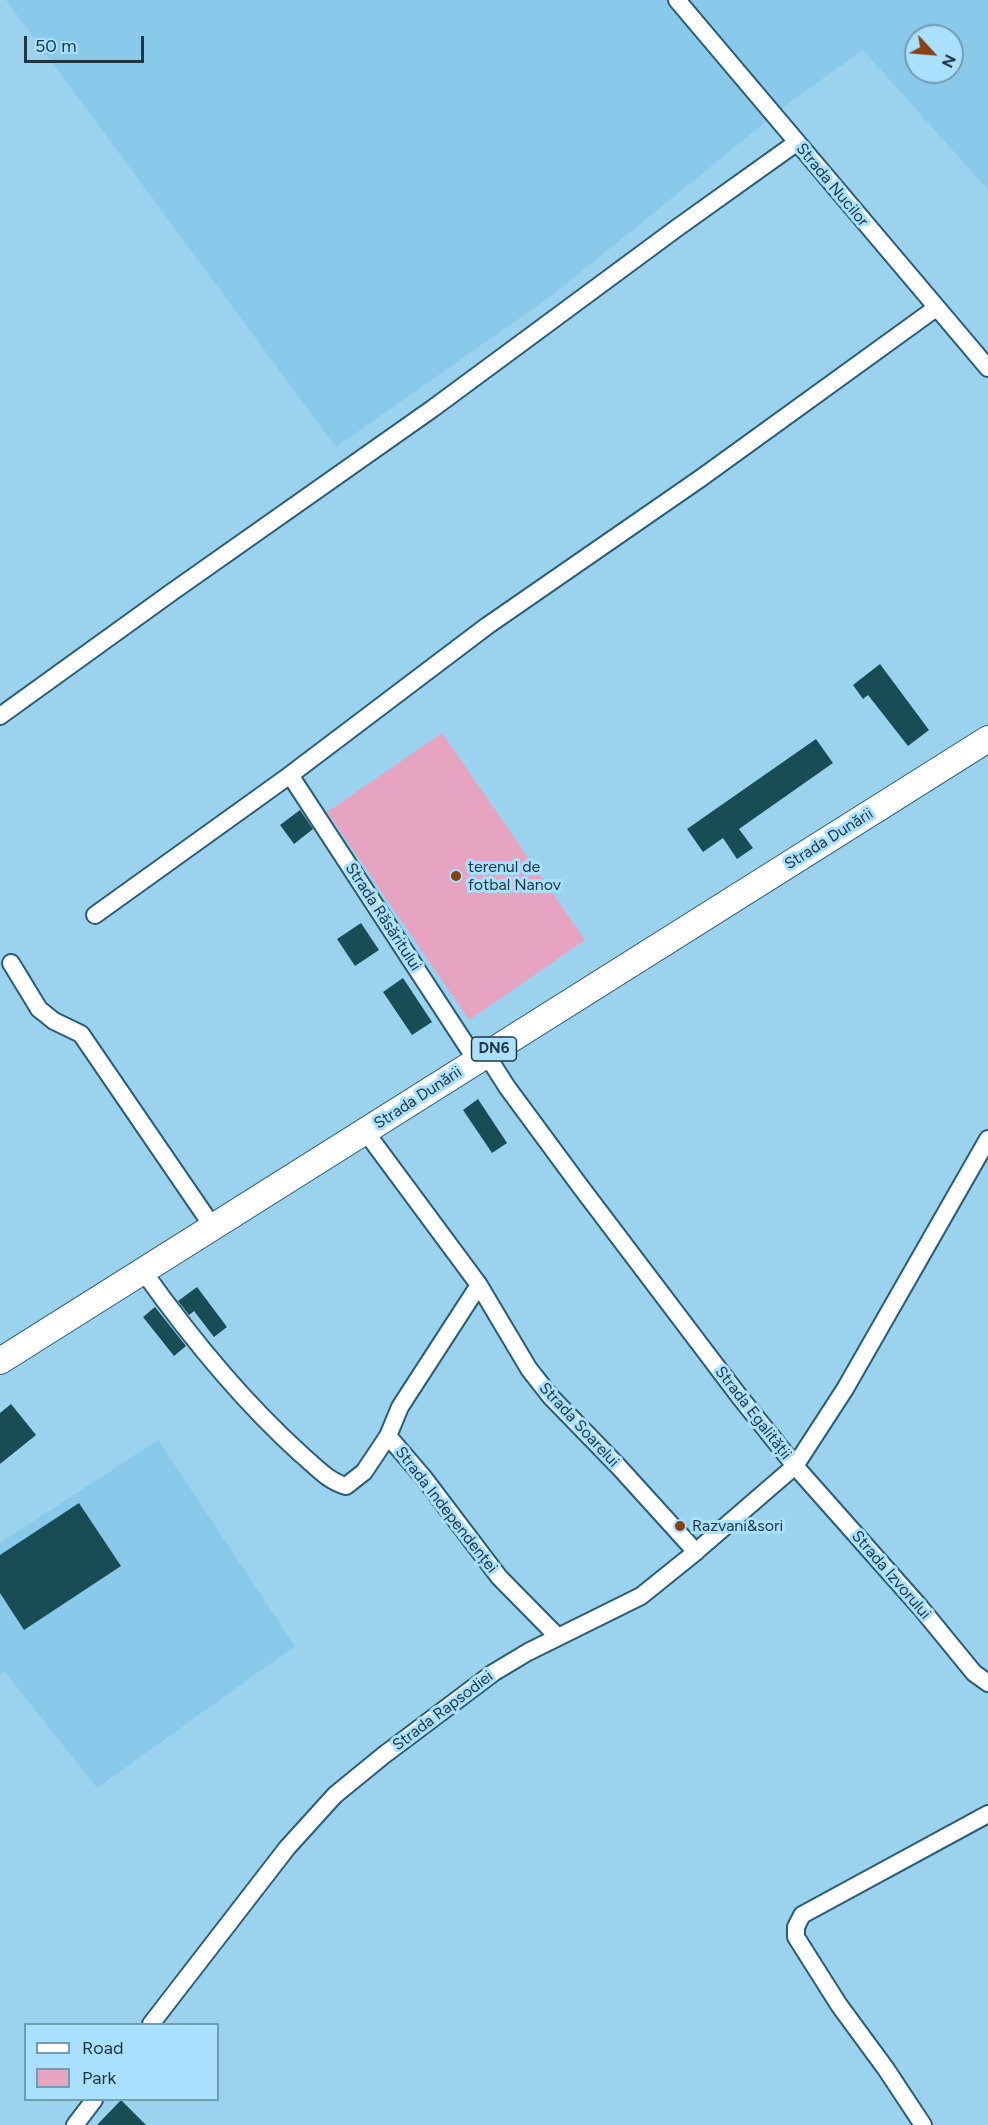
<!DOCTYPE html>
<html>
<head>
<meta charset="utf-8">
<style>
  body { margin:0 }
  #map { position:relative; width:988px; height:2125px; overflow:hidden; background:#9bd3ef; font-family:Figtree,sans-serif }
  canvas { display:block }
  .legend { position:absolute; left:24px; top:2023px; width:195px; height:78px; box-sizing:border-box; background:#a8e0fd; border:2px solid #719cb2; margin:0; padding:8px 10px; list-style:none; font-size:18px; color:#1f3641 }
  .legend li { display:flex; align-items:center; gap:12px; height:30px }
  .legend b { width:30px; border:2px solid #719cb2 }
  .north { position:absolute; left:904px; top:24px; width:60px; height:60px; box-sizing:border-box; background:#a8e0fd; border:2px solid #719cb2; border-radius:50%; rotate:116deg; font-size:16px; font-weight:700; line-height:24px; text-align:center; color:#1f3641 }
  .north::after { content:''; display:block; margin:auto; width:21px; height:27px; background:#854213; clip-path:polygon(50% 0,100% 100%,50% 72%,0 100%) }
  .scale { position:absolute; left:24px; top:36px; width:120px; height:27px; box-sizing:border-box; border:3px solid #1f3641; border-top:0; padding-left:8px; font-size:18px; line-height:21px; white-space:nowrap; color:#1f3641; -webkit-text-stroke:4px #a8e0fd; paint-order:stroke }
</style>
</head>
<body>
<div id="map">
<canvas width="988" height="2125"></canvas>
<ul class="legend">
<li><b style="height:8px;background:#fff"></b>Road</li>
<li><b style="height:16px;background:#e6a4c1"></b>Park</li>
</ul>
<div class="north">N</div>
<div class="scale">50 m</div>
</div>
<script>
const c = document.querySelector('canvas').getContext('2d');
c.lineJoin = 'round';
function paint(path, color) { c.fillStyle = color; c.fill(path, 'evenodd'); }
function stroke(path, color, width, dash) { c.strokeStyle = color; c.lineWidth = width; c.lineCap = dash ? 'butt' : 'round'; c.setLineDash(dash || []); c.stroke(path); }
function label(font, color, halo, rows, align = 'center') {
  c.font = font + ' Figtree,sans-serif'; c.lineWidth = 6; c.setLineDash([]); c.textBaseline = 'middle'; c.strokeStyle = halo; c.fillStyle = color; for (const [text, x, y, turn = 0] of rows) {
    c.save(); c.translate(x, y); c.rotate((+turn || 0) * Math.PI / 180); c.textAlign = isNaN(turn) ? turn : align; if (halo) c.strokeText(text, 0, 0); c.fillText(text, 0, 0); c.restore();
  }
}
paint(new Path2D(`
  M 6,0 L 988,0 L 988,190 L 863,50 L 793,100 L 550,297 L 336,447 ZM 916,36 L 952,36 L 952,72 L 916,72 Z
  M 158,1440 L 295,1646 L 97,1788 L 5,1672 L 0,1675 L 0,1543 Z`), '#89c9ea');
paint(new Path2D(`
  M 442,733 L 585,940 L 469,1020 L 327,812 Z`), '#e6a4c1');
paint(new Path2D(`
  M 880,664 L 929,730 L 908,746 L 868,695 L 863,699 L 853,685 Z
  M 816,739 L 833,763 L 739,829 L 753,848 L 737,859 L 723,838 L 703,852 L 687,829 Z
  M 300,810 L 313,829 L 294,844 L 280,825 Z
  M 361,923 L 379,950 L 355,966 L 337,939 Z
  M 403,978 L 432,1022 L 412,1035 L 383,992 Z
  M 478,1099 L 507,1143 L 492,1153 L 463,1110 Z
  M 197,1287 L 227,1327 L 214,1337 L 194,1311 L 189,1315 L 178,1301 Z
  M 155,1307 L 186,1346 L 174,1356 L 143,1317 Z
  M 11,1404 L 36,1435 L 0,1464 L 0,1413 Z
  M 79,1503 L 121,1566 L 24,1630 L 0,1593 L 0,1555 Z
  M 121,2100 L 146,2125 L 97,2125 Z`), '#194d56');
const street = new Path2D(`
  M 677,0 L 988,368
  M 0,716 L 172,592 L 432,409 L 677,228 L 796,143
  M 290,775 L 476,1060
  M 95,915 L 290,775 L 487,626 L 701,478 L 936,308
  M 11,963 L 39,1009 L 54,1021 L 81,1034 L 213,1227
  M 486,1054 L 507,1087 L 580,1186 L 739,1396 L 795,1466 L 920,1607 L 974,1673 L 988,1683
  M 143,1271 C 190,1337 242,1401 302,1455 C 316,1467 328,1481 346,1486 L 364,1472 L 388,1436 L 400,1407 L 479,1285 L 365,1131
  M 479,1285 L 529,1369 L 551,1397 L 618,1466 L 696,1552
  M 388,1436 L 424,1478 L 499,1577 L 558,1637
  M 151,2024 L 287,1848 L 335,1795 L 384,1755 L 493,1673 L 528,1652 L 641,1596 L 692,1555 L 795,1466 L 845,1389 L 988,1139
  M 75,2125 L 94,2100
  M 923,2125 L 886,2069 L 839,2005 L 796,1937 L 796,1927 L 802,1915 L 988,1814`);
const primary = new Path2D(`
  M 0,1361 L 988,739`);
stroke(street, '#285e77', 20);
stroke(primary, '#285e77', 28);
stroke(street, '#fff', 16);
stroke(primary, '#fff', 26);
for (const [x, y, r, color] of [
  [456,876,6,"#854213"],
  [680,1526,6,"#854213"]
]) { const dot = new Path2D(); dot.arc(x, y, r, 0, 2 * Math.PI); c.fillStyle = color; c.fill(dot); stroke(dot, '#a8e0fd', 2); }
for (const [x, y, w] of [
  [494,1049,45]
]) { const box = new Path2D(); box.roundRect(x - w / 2, y - 12, w, 24, 4.5); c.fillStyle = '#a8e0fd'; c.fill(box); stroke(box, '#1f3641', 1.5); }
label('bold 15px', '#1f3641', null, [
  ["DN6",494,1049]
]);
label('16px', '#1f3641', '#a8e0fd', [
  ["Strada Nucilor",832,185,50],
  ["Strada Dunării",829,839,-32],
  ["Strada Răsăritului",383,917,57],
  ["Strada Dunării",418,1098,-33],
  ["Strada Egalității",753,1413,52],
  ["Strada Soarelui",579,1425,47],
  ["Strada Independenței",446,1510,52],
  ["Strada Izvorului",891,1575,49],
  ["Strada Rapsodiei",443,1711,-37]
]);
label('16px', '#1f3641', '#a8e0fd', [
  ["terenul de",468,867],
  ["fotbal Nanov",468,885],
  ["Razvani&sori",692,1526]
], 'left');
</script>
</body>
</html>
